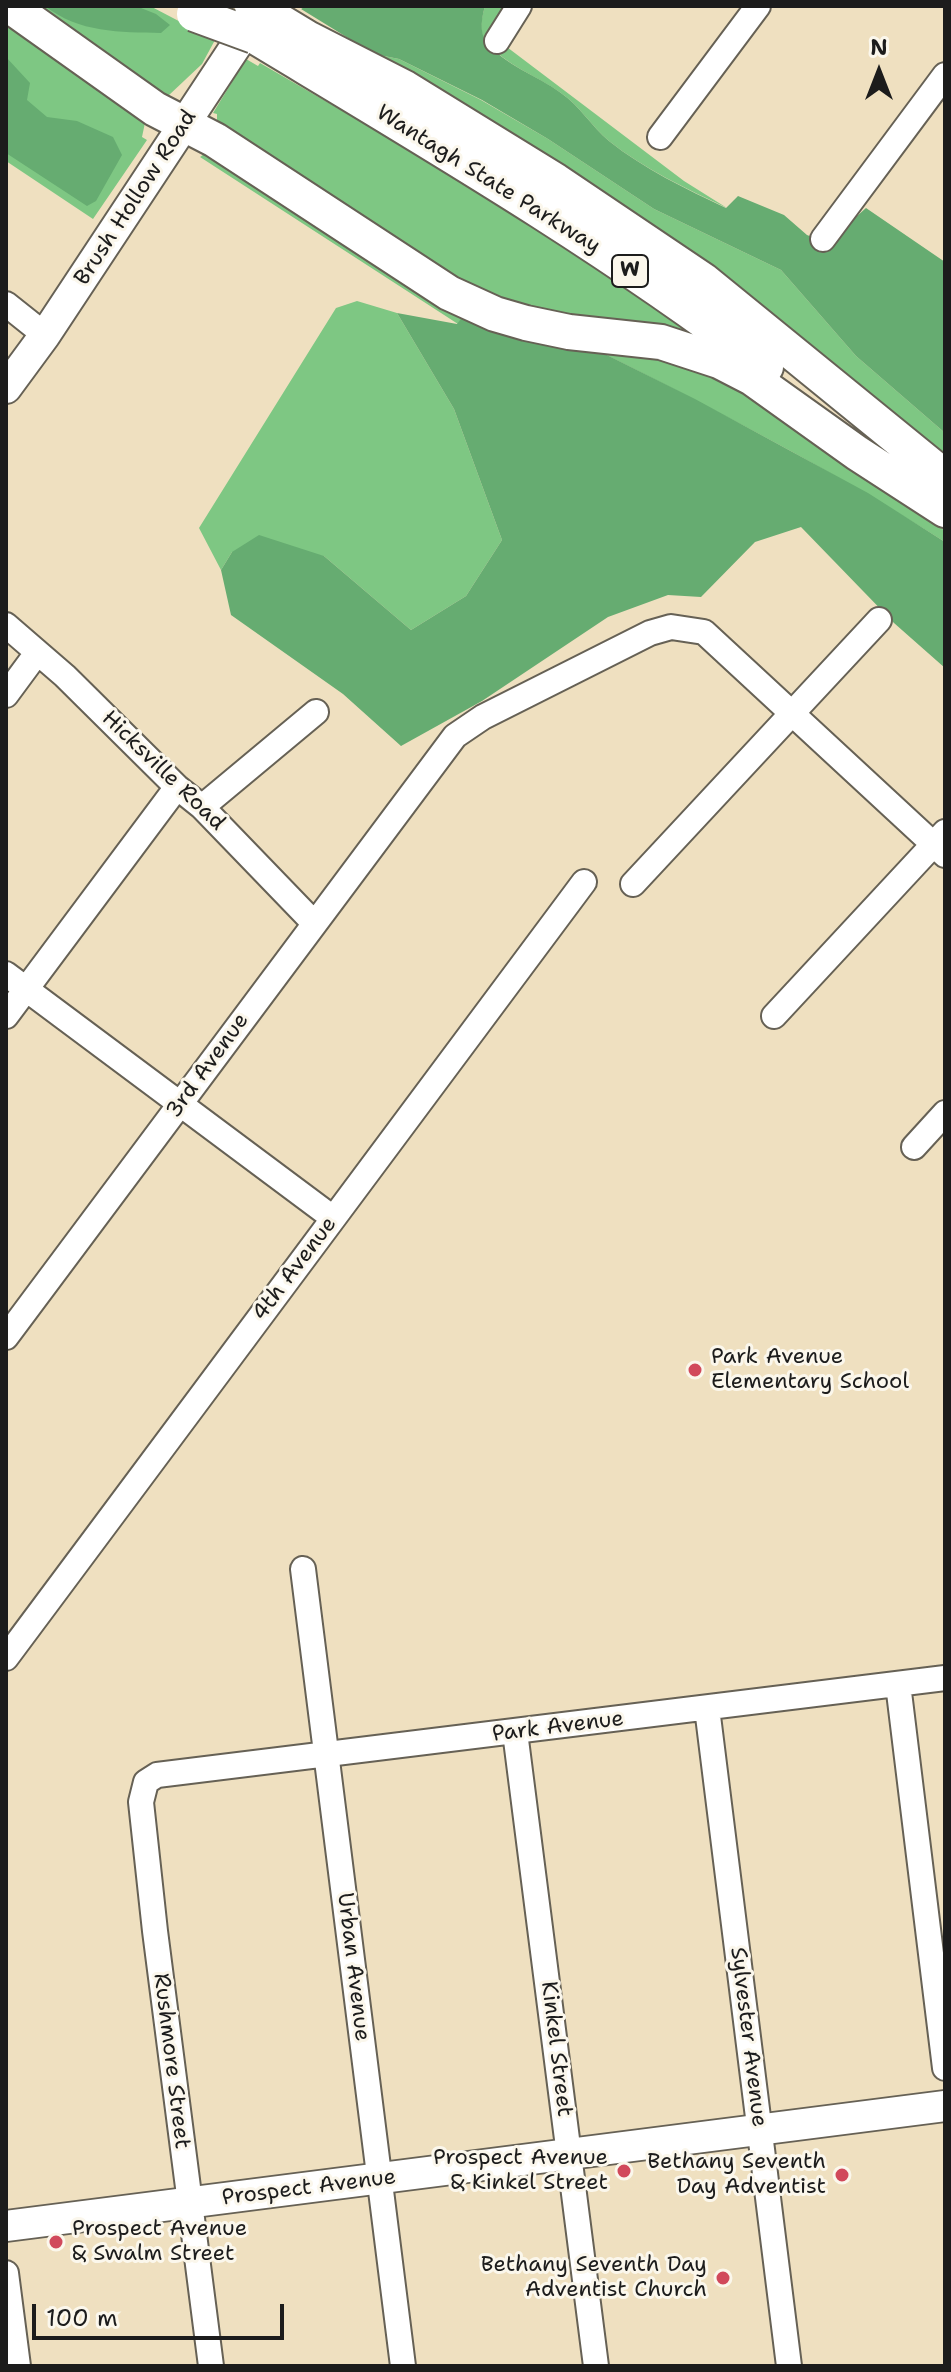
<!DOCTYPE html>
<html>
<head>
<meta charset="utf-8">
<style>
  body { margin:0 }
  #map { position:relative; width:951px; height:2372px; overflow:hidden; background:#efe0c0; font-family:"Shantell Sans",sans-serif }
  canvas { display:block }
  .frame { position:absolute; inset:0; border:8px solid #1c1c1c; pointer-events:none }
  .north { position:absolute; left:839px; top:32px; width:80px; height:80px; -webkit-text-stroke:6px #fbf7ec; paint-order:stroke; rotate:0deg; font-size:22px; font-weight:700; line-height:32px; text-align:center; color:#1c1c1c }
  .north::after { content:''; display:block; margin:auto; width:28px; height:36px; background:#1c1c1c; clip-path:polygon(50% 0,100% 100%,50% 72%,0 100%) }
  .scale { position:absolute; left:32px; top:2304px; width:252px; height:36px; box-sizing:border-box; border:4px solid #1c1c1c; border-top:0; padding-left:10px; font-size:24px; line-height:28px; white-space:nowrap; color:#1c1c1c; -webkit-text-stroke:6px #fbf7ec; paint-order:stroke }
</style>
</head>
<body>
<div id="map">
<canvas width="951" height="2372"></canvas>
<div class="frame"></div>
<div class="north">N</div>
<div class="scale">100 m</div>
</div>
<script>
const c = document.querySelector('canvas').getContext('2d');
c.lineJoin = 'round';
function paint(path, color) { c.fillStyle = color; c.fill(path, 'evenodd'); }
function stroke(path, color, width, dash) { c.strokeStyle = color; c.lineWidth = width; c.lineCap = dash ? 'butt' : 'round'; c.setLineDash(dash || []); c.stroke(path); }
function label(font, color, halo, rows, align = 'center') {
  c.font = font + ' "Shantell Sans",sans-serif'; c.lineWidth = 6; c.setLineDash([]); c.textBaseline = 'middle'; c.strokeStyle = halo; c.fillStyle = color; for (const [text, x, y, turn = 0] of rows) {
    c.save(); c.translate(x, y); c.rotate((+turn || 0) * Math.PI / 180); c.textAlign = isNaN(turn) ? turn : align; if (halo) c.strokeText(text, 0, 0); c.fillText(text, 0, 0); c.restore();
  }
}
paint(new Path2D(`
  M 28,6 L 150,6 L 215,40 L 202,64 L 168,96 Z
  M 485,6 L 508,6 L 491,35 L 684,181 L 727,208 C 687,189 644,169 609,141 C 592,127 580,106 561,93 C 536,75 506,66 486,41 C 478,32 482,17 485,6 Z
  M 6,15 L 146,118 L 142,137 L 147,140 L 93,219 L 6,161 Z
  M 374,54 L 399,59 L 481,100 L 548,139 L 654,209 L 781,270 L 856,356 L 945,433 L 945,461 Z
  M 246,59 L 258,66 L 260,63 L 451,174 L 510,202 L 748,370 L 497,305 L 217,124 L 217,114 L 213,113 Z
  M 207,152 L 466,312 L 458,324 L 200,157 Z
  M 357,301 L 397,313 L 454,409 L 502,540 L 466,596 L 411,630 L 324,556 L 232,552 L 221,570 L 199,528 L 336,308 Z
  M 583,343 L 713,368 L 789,413 L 945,531 L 945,542 C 829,468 706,405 583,343 Z`), '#7ec783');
paint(new Path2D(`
  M 45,6 L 136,6 L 156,14 L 170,25 L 161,33 C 120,32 79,33 45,6 Z
  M 306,6 L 485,6 C 482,17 479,32 486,41 C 505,66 537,75 561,93 C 580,106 592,127 609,141 C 644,169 686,189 726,208 L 738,196 L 784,215 L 807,235 L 827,243 L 866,208 L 945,262 L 945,433 L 856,356 L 781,270 L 654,209 L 548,139 L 482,100 L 399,59 L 374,54 L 301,9 Z
  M 6,57 L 30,83 L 27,100 L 47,117 L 77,121 L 113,137 L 122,155 L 96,201 L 87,206 L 6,153 Z
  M 466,312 L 583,343 L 695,399 L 868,493 L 945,542 L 945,668 L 894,623 L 801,527 L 755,542 L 701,597 L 668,595 L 608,617 L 482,701 L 401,746 L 343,694 L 231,615 L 221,570 L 232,552 L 259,535 L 324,556 L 411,630 L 466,596 L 502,540 L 454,409 L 397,313 L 457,324 Z`), '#66ac71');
const minor = new Path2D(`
  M 497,41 L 519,6
  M 660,137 L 758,6
  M 823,239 L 945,75
  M 6,304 L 45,335
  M 6,625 L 65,676 L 177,787 L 202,807 L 314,923
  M 6,695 L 37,653
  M 202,807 L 316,712
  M 633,884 L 879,620
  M 6,974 L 333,1218
  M 6,1016 L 177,787
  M 774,1016 L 945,832
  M 914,1147 L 945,1113
  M 6,1337 L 455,736 L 483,717 L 650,633 L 671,627 L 704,632 L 945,855
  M 303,1569 L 403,2366
  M 6,1658 L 584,882
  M 898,1684 L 945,2068
  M 707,1708 L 789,2366
  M 515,1732 L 596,2366
  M 6,2273 L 18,2366
  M 211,2366 L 155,1931 L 141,1802 L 146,1782 L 157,1775 L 945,1678`);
const major = new Path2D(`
  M 6,388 L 45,335 L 257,14
  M 6,2226 L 945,2106`);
const highway = new Path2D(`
  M 10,6 L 155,109 L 215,140 L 449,293 L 495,314 L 526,323 L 569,332 L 661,342 L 719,361 L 752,378 L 857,453 L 945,510
  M 271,16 L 309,39 L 405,88 L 556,181 L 703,280 L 945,477
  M 254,36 C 428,141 604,244 766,367`);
stroke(minor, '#666155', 28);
stroke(major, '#666155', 34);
stroke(highway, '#666155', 38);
stroke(minor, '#fff', 24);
stroke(major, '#fff', 30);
stroke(highway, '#fff', 34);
const highwayBridge = new Path2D(`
  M 252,6 L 271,16
  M 194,14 L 254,36`);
stroke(highwayBridge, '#666155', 38, []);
stroke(highwayBridge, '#fff', 34);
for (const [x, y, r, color] of [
  [695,1370,8,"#d1495b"],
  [624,2171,8,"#d1495b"],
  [842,2175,8,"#d1495b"],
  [56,2242,8,"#d1495b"],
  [723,2278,8,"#d1495b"]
]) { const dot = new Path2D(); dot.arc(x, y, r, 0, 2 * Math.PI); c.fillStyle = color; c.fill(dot); stroke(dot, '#fbf7ec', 3); }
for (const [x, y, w] of [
  [630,271,36]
]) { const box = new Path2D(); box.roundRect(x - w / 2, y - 16, w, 32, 6); c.fillStyle = '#fbf7ec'; c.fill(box); stroke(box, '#1c1c1c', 2); }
label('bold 20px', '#1c1c1c', null, [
  ["W",630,271]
]);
label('22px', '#1c1c1c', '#fbf7ec', [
  ["Wantagh State Parkway",488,180,32],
  ["Brush Hollow Road",136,198,-57],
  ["Hicksville Road",163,771,44],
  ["3rd Avenue",208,1066,-54],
  ["4th Avenue",295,1269,-53],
  ["Park Avenue",558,1727,-7],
  ["Urban Avenue",353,1967,83],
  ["Sylvester Avenue",748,2037,83],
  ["Kinkel Street",556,2049,83],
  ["Rushmore Street",171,2061,83],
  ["Prospect Avenue",309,2188,-7]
]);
label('22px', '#1c1c1c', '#fbf7ec', [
  ["Park Avenue",711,1357,"left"],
  ["Elementary School",711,1382,"left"],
  ["Prospect Avenue",608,2158],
  ["& Kinkel Street",608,2183],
  ["Bethany Seventh",826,2162],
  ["Day Adventist",826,2187],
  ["Prospect Avenue",72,2229,"left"],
  ["& Swalm Street",72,2254,"left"],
  ["Bethany Seventh Day",707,2265],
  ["Adventist Church",707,2290]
], 'right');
</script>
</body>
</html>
